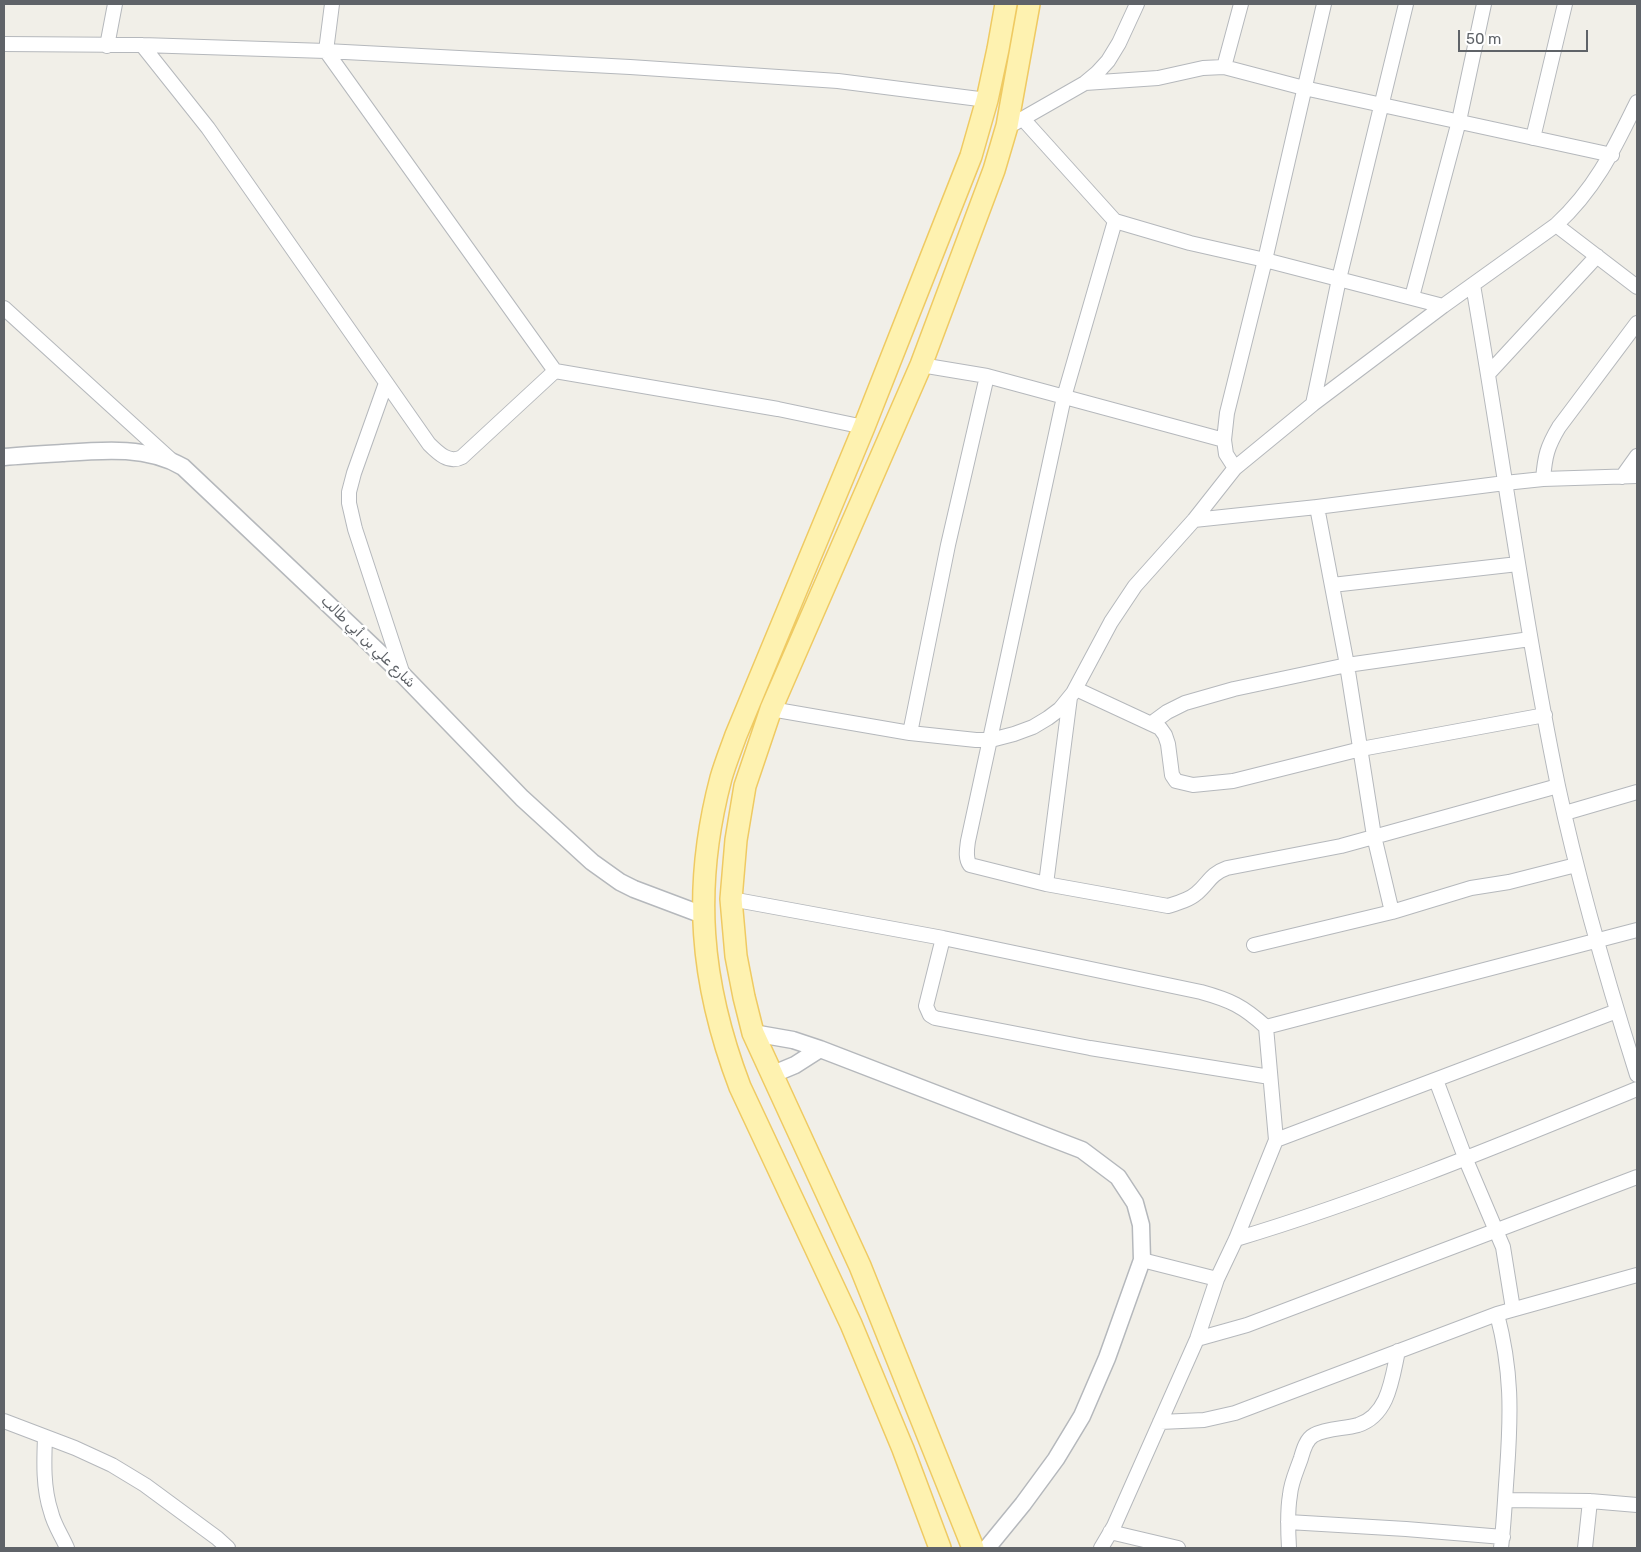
<!DOCTYPE html>
<html>
<head>
<meta charset="utf-8">
<style>
  body { margin:0 }
  #map { position:relative; width:1641px; height:1552px; overflow:hidden; background:#f1efe8; font-family:Rubik,sans-serif }
  canvas { display:block }
  .frame { position:absolute; inset:0; border:5px solid #5f6368; pointer-events:none }
  .scale { position:absolute; left:1458px; top:30px; width:130px; height:22px; box-sizing:border-box; border:2px solid #5f6368; border-top:0; padding-left:6px; font-size:15px; line-height:18px; white-space:nowrap; color:#5f6368; -webkit-text-stroke:4px #fff; paint-order:stroke }
</style>
</head>
<body>
<div id="map">
<canvas width="1641" height="1552"></canvas>
<div class="frame"></div>
<div class="scale">50 m</div>
</div>
<script>
const c = document.querySelector('canvas').getContext('2d');
c.lineJoin = 'round';
function stroke(path, color, width, dash) { c.strokeStyle = color; c.lineWidth = width; c.lineCap = dash ? 'butt' : 'round'; c.setLineDash(dash || []); c.stroke(path); }
function label(font, color, halo, rows, align = 'center') {
  c.font = font + ' Rubik,Cairo,sans-serif'; c.lineWidth = 5; c.setLineDash([]); c.textBaseline = 'middle'; c.strokeStyle = halo; c.fillStyle = color; for (const [text, x, y, turn = 0] of rows) {
    c.save(); c.translate(x, y); c.rotate((+turn || 0) * Math.PI / 180); c.textAlign = isNaN(turn) ? turn : align; if (halo) c.strokeText(text, 0, 0); c.fillText(text, 0, 0); c.restore();
  }
}
const minor = new Path2D(`
  M 332,4 L 326,51 L 555,371 L 778,409 L 864,427
  M 4,44 L 142,45 L 326,51 L 630,67 L 838,81 L 987,100
  M 142,45 L 208,128 L 429,444 C 438,453 449,464 462,457 L 555,371
  M 107,46 L 115,4
  M 1224,67 L 1241,4
  M 1085,83 L 1158,78 L 1203,68 L 1224,67 L 1304,88 L 1612,155
  M 1023,119 L 1115,221 L 1190,243 L 1265,260 L 1443,306
  M 1015,123 L 1085,83 L 1097,73 L 1108,61 L 1119,43 L 1137,4
  M 1533,138 L 1565,4
  M 1115,221 L 1064,397 L 968,841 C 967,849 965,858 970,865 L 1046,884 L 1168,906 C 1178,903 1189,900 1197,893 C 1209,883 1210,874 1227,868 L 1341,846 L 1558,786
  M 1556,225 L 1637,287
  M 1473,285 C 1502,452 1524,620 1558,786 C 1579,884 1607,980 1637,1075
  M 1412,297 L 1459,121 L 1484,4
  M 4,308 L 170,459
  M 1488,374 L 1597,256
  M 987,376 L 1224,440
  M 386,383 L 354,473 L 349,492 L 349,503 L 355,529 L 403,675
  M 1313,404 L 1339,279 L 1406,4
  M 1235,468 L 1226,454 L 1224,440 L 1227,413 L 1265,260 L 1324,4
  M 1622,477 L 1637,456
  M 1543,479 C 1545,456 1547,447 1559,427 L 1637,323
  M 1317,507 L 1347,665 L 1374,836 L 1392,912
  M 1194,520 L 1317,507 L 1505,483 L 1543,479 L 1637,476
  M 1332,585 L 1518,564
  M 1076,689 L 1160,728 L 1165,735 L 1168,744 L 1172,775 L 1176,781 L 1193,785 L 1233,781 L 1361,749 L 1545,715
  M 771,709 L 910,733 L 976,740 L 991,740 L 1014,734 L 1033,727 L 1048,718 L 1060,709 L 1073,693 L 1111,622 L 1135,586 L 1194,520 L 1235,468 L 1313,404 L 1443,306 L 1556,225 C 1596,188 1614,149 1637,102
  M 1152,723 L 1167,712 L 1185,703 L 1234,689 L 1347,665 L 1530,639
  M 910,733 L 948,545 L 987,376 L 921,365
  M 1565,813 L 1637,792
  M 1046,884 L 1070,697
  M 731,899 L 943,938 L 1201,992 C 1230,1000 1243,1006 1266,1027
  M 943,938 L 926,1006 L 930,1015 L 935,1018 L 1090,1048 L 1270,1077
  M 1254,945 L 1392,912 L 1471,888 L 1509,882 L 1576,865
  M 1436,1080 L 1466,1160 L 1503,1247 L 1513,1309
  M 1276,1140 L 1266,1027 L 1637,930
  M 1236,1239 C 1373,1198 1505,1143 1637,1089
  M 1142,1260 L 1217,1279
  M 1497,1314 C 1512,1371 1511,1413 1507,1471 C 1505,1497 1504,1523 1501,1548
  M 1197,1339 L 1247,1325 L 1637,1177
  M 4,1421 L 75,1448 L 112,1465 L 145,1485 L 217,1538 L 228,1548
  M 1160,1422 L 1204,1420 L 1235,1413 L 1497,1314 L 1637,1275
  M 45,1437 C 44,1462 43,1488 51,1512 C 54,1525 62,1536 67,1548
  M 1505,1500 L 1590,1501 L 1637,1505
  M 1288,1522 L 1406,1529 L 1503,1537
  M 1110,1532 L 1178,1548
  M 1101,1548 L 1114,1526 L 1197,1339 L 1217,1279 L 1236,1239 L 1276,1140 L 1617,1011
  M 1289,1548 C 1288,1531 1287,1512 1290,1495 C 1291,1482 1297,1470 1301,1458 C 1303,1451 1306,1439 1314,1435 C 1327,1428 1344,1429 1358,1425 C 1389,1415 1392,1378 1398,1351
  M 1585,1548 L 1590,1501`);
const tertiary = new Path2D(`
  M 4,457 C 23,455 43,454 62,453 C 103,450 147,446 183,467 L 403,675 L 522,798 L 592,862 L 620,882 L 634,889 L 703,915
  M 753,1033 L 793,1040 L 820,1049 L 1082,1150 L 1118,1177 L 1135,1203 L 1141,1225 L 1142,1260 L 1107,1358 L 1082,1416 L 1056,1459 L 1023,1504 L 987,1548
  M 771,1075 L 795,1065 L 820,1049`);
const primary = new Path2D(`
  M 940,1548 L 903,1449 L 851,1324 L 740,1087 C 700,982 692,888 721,778 C 725,764 731,749 736,735 L 864,427 L 971,156 L 987,100 L 998,49 L 1006,4
  M 973,1548 L 860,1266 L 753,1033 L 744,997 L 736,956 L 731,899 L 736,840 L 745,786 L 771,709 L 921,365 L 994,170 L 1007,126 L 1029,4`);
stroke(minor, '#b5b8bc', 16);
stroke(tertiary, '#b5b8bc', 19);
stroke(primary, '#efca62', 24);
stroke(minor, '#fff', 14);
stroke(tertiary, '#fff', 16);
stroke(primary, '#fef2b0', 21);
label('14px', '#5f6368', '#fff', [
  ["شارع علي بن أبي طالب",368,642,44]
]);
</script>
</body>
</html>
